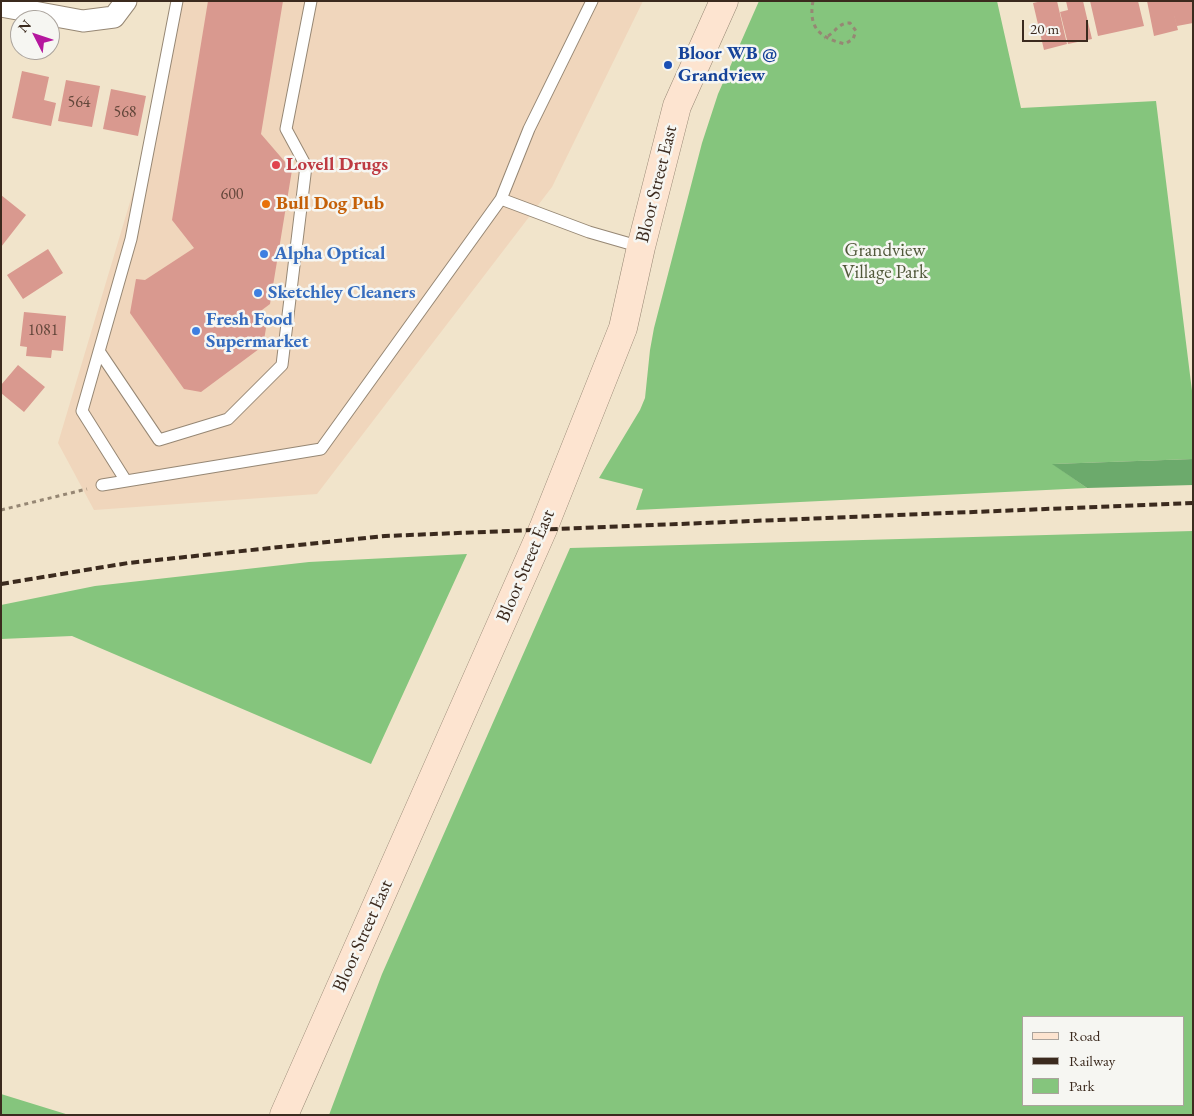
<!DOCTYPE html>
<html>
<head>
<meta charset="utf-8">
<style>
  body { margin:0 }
  #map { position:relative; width:1194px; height:1116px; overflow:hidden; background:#f1e4cb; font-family:"EB Garamond",serif }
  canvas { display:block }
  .frame { position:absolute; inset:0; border:2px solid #3b2a1e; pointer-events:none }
  .legend { position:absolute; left:1022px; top:1016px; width:162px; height:90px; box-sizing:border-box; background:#f6f6f2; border:1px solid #aba49d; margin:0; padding:6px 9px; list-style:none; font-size:15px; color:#3b2a1e }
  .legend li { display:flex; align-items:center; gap:10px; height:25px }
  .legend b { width:25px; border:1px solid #aba49d }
  .north { position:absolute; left:10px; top:10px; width:50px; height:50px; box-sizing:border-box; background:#f6f6f2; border:1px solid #aba49d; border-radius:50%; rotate:311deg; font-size:14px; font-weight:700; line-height:20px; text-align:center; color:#3b2a1e }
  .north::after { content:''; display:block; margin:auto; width:18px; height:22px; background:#b5179e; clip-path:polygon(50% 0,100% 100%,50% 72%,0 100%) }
  .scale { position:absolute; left:1022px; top:20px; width:66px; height:22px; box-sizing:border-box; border:2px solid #3b2a1e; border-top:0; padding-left:6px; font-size:15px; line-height:18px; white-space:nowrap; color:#3b2a1e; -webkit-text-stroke:4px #f6f6f2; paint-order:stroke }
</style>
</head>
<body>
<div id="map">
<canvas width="1194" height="1116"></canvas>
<div class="frame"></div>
<ul class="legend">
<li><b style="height:6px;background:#fde4d0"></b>Road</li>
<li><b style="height:6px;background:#3b2a1e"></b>Railway</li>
<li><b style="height:14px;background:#85c57d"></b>Park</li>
</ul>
<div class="north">N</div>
<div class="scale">20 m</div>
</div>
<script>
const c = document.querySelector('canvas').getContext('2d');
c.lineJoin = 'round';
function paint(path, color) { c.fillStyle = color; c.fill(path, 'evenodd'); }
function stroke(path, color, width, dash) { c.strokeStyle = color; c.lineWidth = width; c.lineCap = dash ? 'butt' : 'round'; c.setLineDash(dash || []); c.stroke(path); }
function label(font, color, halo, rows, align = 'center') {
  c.font = font + ' "EB Garamond",serif'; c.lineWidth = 5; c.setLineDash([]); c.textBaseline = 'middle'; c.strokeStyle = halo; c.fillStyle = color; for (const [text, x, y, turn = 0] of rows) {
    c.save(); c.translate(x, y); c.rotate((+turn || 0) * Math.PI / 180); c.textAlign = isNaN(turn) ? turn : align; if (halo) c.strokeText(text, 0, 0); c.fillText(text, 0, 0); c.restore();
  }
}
paint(new Path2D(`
  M 176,1 L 643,1 L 552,187 L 317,494 L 94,510 L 58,443 L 150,135 Z`), '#f0d6bc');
paint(new Path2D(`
  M 759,1 L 997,1 L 1021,108 L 1156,101 L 1193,399 L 1193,459 L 1053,464 L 1087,488 L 636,510 L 643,489 L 599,478 L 640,410 L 645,398 L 650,350 L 654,328 L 702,143 L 718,94 Z
  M 1193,531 L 1193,1115 L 329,1115 L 382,974 L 570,548 ZM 1023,1017 L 1183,1017 L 1183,1105 L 1023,1105 Z
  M 467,554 L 371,764 L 72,636 L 1,639 L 1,605 L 95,586 L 309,562 Z
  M 1,1094 L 69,1115 L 1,1115 Z`), '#85c57d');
paint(new Path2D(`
  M 1193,459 L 1193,485 L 1087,488 L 1052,464 Z`), '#6caa6c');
paint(new Path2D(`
  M 208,1 L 283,1 L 261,134 L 292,170 L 270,304 L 254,316 L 266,328 L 263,346 L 201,392 L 184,389 L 130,313 L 136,279 L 145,280 L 194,248 L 172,220 Z
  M 1042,1 L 1057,1 L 1067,44 L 1044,50 L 1033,3 Z
  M 1066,1 L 1083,1 L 1092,39 L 1068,44 L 1060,12 L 1068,10 Z
  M 1090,1 L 1138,1 L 1144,26 L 1098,36 Z
  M 1147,1 L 1193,1 L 1193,23 L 1177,26 L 1171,3 L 1178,30 L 1154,36 Z
  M 22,71 L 49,77 L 44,100 L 56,103 L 51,126 L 12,118 Z
  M 66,80 L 100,86 L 92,127 L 58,121 Z
  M 111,89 L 146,96 L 138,136 L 103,129 Z
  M 1,195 L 26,215 L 1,247 Z
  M 48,249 L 63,273 L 23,299 L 7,275 Z
  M 24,312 L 66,316 L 63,351 L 52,350 L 51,358 L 26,356 L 27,347 L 20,346 Z
  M 18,365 L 45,387 L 24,412 L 1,393 L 1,385 Z`), '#d9998f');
const service = new Path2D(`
  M 501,199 L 589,232 L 641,247
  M 99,351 L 159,440 L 228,419 L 282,365 L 306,166 L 286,129 L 311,1
  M 126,481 L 82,411 L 131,239 L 177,1
  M 102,485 L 321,449 L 501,199 L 529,129 L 592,1`);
const minor = new Path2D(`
  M 1,6 L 83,21 L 114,17 L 126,1`);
const secondary = new Path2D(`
  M 284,1115 L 543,529 L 623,328 L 641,247 L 677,106 L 724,1`);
stroke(service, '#968774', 13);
stroke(minor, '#968774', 23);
stroke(secondary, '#968774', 29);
stroke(new Path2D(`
  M 813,1 C 808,28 820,38 845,44 L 853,39 L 856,31 L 850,23 C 838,22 835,34 824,38
  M 1,510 L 87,489`), '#968774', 3, [4, 4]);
stroke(service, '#fff', 11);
stroke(minor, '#fff', 21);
stroke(secondary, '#fde4d0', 28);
stroke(new Path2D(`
  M 1,584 L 128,563 L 385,536 L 1193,503`), '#3b2a1e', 4, [8, 4]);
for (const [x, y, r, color] of [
  [668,65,5,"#1a4fb4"],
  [276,165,5,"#e0444e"],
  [266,204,5,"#e8710a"],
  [264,254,5,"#3f7fe0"],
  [258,293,5,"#3f7fe0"],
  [196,331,5,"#3f7fe0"]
]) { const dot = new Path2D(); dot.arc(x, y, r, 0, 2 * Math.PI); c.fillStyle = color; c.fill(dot); stroke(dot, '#f6f6f2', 2); }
label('16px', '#62463a', null, [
  ["564",79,103],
  ["568",125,113],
  ["600",232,195],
  ["1081",43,331]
]);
label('bold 19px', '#164399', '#f6f6f2', [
  ["Bloor WB @",678,54],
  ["Grandview",678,76]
], 'left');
label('bold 19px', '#be3a42', '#f6f6f2', [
  ["Lovell Drugs",286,165]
], 'left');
label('19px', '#3b2a1e', '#f6f6f2', [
  ["Bloor Street East",657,184,-76],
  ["Bloor Street East",526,566,-67],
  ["Bloor Street East",363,936,-66]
]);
label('bold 19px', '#c56008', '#f6f6f2', [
  ["Bull Dog Pub",276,204]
], 'left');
label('19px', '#51583a', '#f6f6f2', [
  ["Grandview",885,251],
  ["Village Park",885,273]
]);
label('bold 19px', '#366cbe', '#f6f6f2', [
  ["Alpha Optical",274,254],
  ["Sketchley Cleaners",268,293],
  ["Fresh Food",206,320],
  ["Supermarket",206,342]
], 'left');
</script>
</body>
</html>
